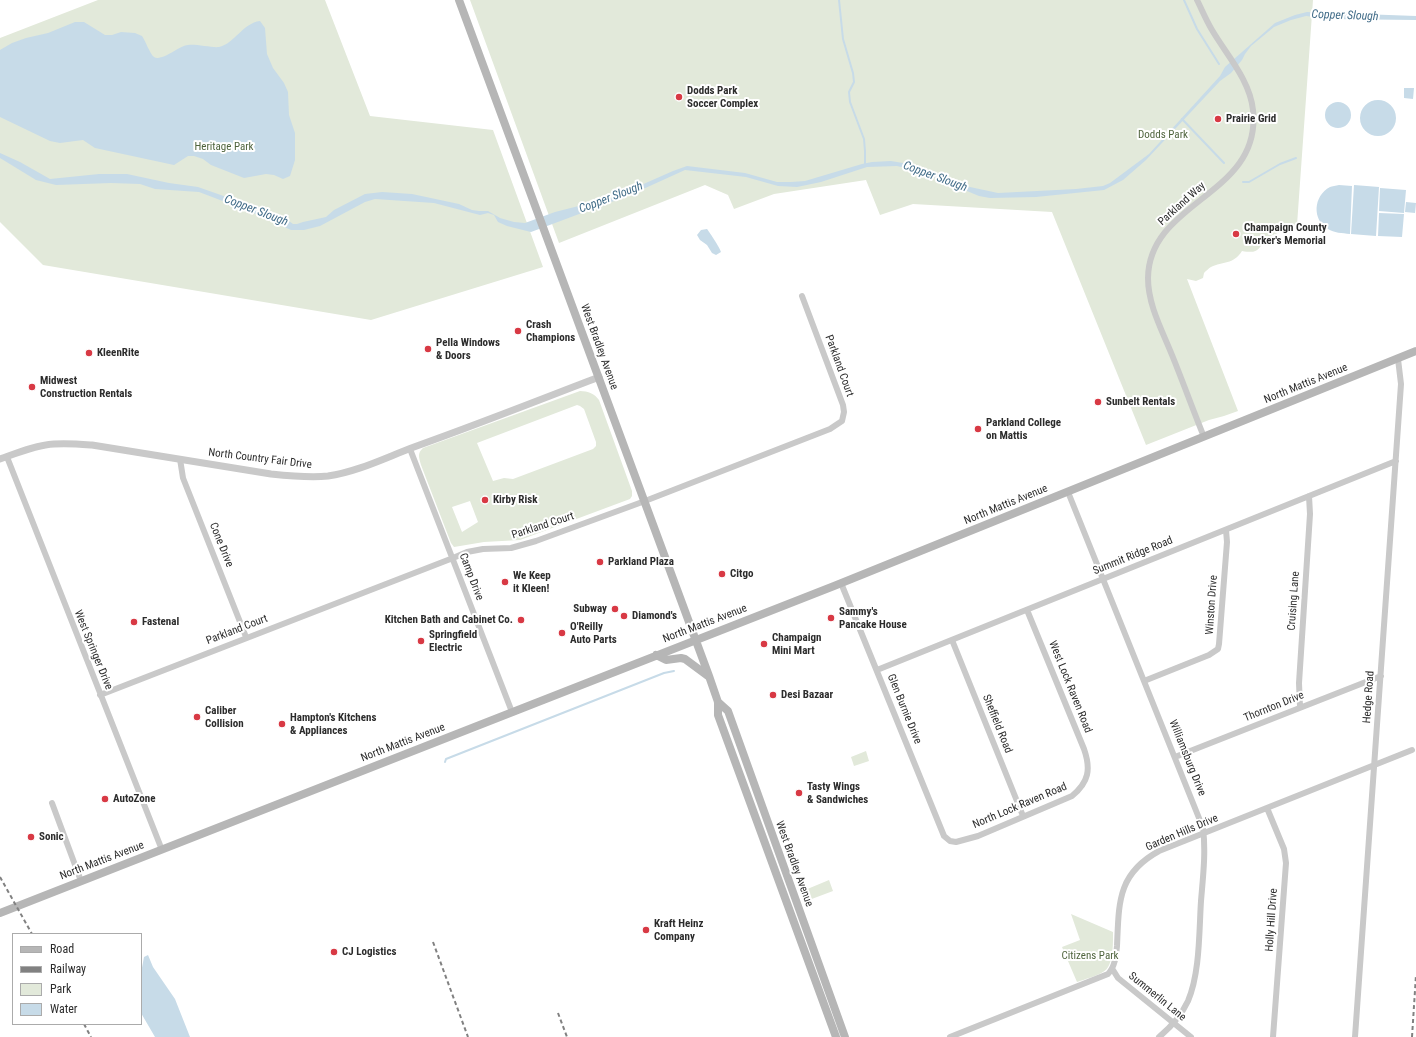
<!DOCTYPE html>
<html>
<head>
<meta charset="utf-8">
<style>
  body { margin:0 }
  #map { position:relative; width:1416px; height:1037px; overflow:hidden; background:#fff; font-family:"Roboto Condensed",sans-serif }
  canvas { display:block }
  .legend { position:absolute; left:12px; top:933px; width:130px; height:92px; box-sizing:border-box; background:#fff; border:1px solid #ababab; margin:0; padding:5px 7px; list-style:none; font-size:12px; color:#2c2c2c }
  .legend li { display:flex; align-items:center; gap:8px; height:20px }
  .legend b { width:20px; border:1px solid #ababab }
</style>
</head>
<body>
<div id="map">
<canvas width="1416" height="1037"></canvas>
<ul class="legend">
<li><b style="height:5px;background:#b6b6b6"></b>Road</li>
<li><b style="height:5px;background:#818181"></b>Railway</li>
<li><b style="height:11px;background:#e2e9da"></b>Park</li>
<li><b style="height:11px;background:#c7dbe8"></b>Water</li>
</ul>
</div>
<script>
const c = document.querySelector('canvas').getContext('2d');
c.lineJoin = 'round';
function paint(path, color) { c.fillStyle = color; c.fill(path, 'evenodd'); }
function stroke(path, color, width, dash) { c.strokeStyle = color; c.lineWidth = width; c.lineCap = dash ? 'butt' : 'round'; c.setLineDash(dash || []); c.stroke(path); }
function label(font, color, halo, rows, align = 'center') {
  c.font = font + ' "Roboto Condensed",sans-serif'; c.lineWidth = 4; c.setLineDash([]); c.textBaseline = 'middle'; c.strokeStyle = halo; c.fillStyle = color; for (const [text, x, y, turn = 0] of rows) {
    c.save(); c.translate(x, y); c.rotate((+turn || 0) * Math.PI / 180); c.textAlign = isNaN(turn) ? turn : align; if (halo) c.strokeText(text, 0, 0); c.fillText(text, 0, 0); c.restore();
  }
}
paint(new Path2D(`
  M 98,0 L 325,0 L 370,116 L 493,130 L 543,267 L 371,320 L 43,265 L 0,222 L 0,38 Z
  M 470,0 L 1313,0 L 1297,225 L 1268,237 L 1268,239 C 1256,249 1260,254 1242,251 C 1233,265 1223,261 1211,267 C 1209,268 1206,271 1204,273 L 1203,278 L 1196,281 L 1187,279 L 1238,411 L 1224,416 L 1209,420 L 1146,445 L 1052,212 L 913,204 L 880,215 L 866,180 L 774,194 L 734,209 L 728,195 L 705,185 L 559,243 Z
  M 580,391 C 588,391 595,394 599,400 L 632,491 L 632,496 L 630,499 L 520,540 L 484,542 L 454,547 L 451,543 L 421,465 C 419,458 417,453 423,448 ZM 577,405 L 580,406 L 584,409 L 596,442 L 596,446 L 593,449 L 513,479 L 504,478 L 493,481 L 477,443 ZM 470,501 L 478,522 L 462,532 L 452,507 Z
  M 866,751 L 869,761 L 854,766 L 851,757 Z
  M 829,880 L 833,891 L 809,900 L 805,890 Z
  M 1071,914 L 1113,932 C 1113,942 1114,967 1103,972 C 1095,977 1085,979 1077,982 L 1062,947 L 1080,940 Z`), '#e2e9da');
paint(new Path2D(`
  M 1307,12 L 1416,16 L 1416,20 L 1331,19 L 1306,16 L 1291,20 L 1274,27 L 1251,46 L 1245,54 L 1242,60 L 1231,73 L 1220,81 L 1146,160 L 1123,180 L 1104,190 L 1036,197 L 990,198 L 979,196 L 921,172 L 897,166 L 867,167 L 821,182 L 797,187 L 778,186 L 746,177 L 685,170 L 630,195 L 531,232 L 507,226 L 498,222 L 494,215 L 488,213 L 480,215 L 434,203 L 375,199 L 365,202 L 320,226 L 304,230 L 291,230 L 249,211 L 199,192 L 155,189 L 140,184 L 111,183 L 56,185 L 36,180 L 0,158 L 0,153 L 20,162 L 50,179 L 99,174 L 127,174 L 169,183 L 198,187 L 252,206 L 289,221 L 293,224 L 297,224 L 303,222 L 326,217 L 334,210 L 365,194 L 382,192 L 412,194 L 459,204 L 472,210 L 479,211 L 488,211 L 500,218 L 514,222 L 525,223 L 555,212 L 614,197 L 673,171 L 687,166 L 745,173 L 777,182 L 791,182 L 805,181 L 862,164 L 872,162 L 891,161 L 915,165 L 970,187 L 998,193 L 1076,189 L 1103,186 L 1110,183 L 1149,154 L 1220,76 L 1225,67 L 1275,23 L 1295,15 Z
  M 260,21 L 265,28 L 267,54 L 273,68 L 284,83 L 288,92 L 289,115 L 295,133 L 295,160 L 290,176 L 283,179 L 274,175 L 266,174 L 244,178 L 211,165 L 203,159 L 194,156 L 188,156 L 174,165 L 95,148 L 83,140 L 60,143 L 50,141 L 0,117 L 0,50 L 12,43 L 26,38 L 48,33 L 75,22 L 84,22 L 105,35 L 112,35 L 121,32 L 135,33 L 142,36 C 145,40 150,54 154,57 C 162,62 180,45 188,45 C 196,44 213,48 219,47 C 234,44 243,23 260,21 Z
  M 1404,88 L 1414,88 L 1413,99 L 1404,98 Z
  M1360 118a18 18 0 1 1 36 0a18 18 0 1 1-36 0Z
  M1325 115a13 13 0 1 1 26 0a13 13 0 1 1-26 0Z
  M 1339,185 L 1352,186 L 1350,234 C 1342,233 1334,233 1328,229 C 1312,220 1313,196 1330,187 C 1332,186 1336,186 1339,185 Z
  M 1354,185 L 1379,187 L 1376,236 L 1351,234 Z
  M 1380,188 L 1406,190 L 1404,213 L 1379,211 Z
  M 1406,202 L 1416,203 L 1415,213 L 1405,212 Z
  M 1379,213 L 1404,214 L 1402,237 L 1378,236 Z
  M 707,229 C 710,233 720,248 721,252 L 716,255 L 712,253 L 707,245 L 700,240 L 697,235 L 701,230 Z
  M 148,955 L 153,967 L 175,999 L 190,1037 L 155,1037 L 141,1013 L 141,973 L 144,957 Z`), '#c7dbe8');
stroke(new Path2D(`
  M 839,0 L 843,39 L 853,73 L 854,82 L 849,92 L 850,102 L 864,139 L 865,151 L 865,165
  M 1184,0 L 1197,29 L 1219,64
  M 1182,119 L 1224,163
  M 1243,182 L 1249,182 L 1280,164 L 1296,158
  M 445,762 L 446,759 L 664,673 L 674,671`), '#c7dbe8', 2);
stroke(new Path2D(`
  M 1197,0 C 1202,10 1206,20 1212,30 C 1226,54 1250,80 1253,110 C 1262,196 1149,200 1148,278 C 1148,305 1162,330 1172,355 C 1183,382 1193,410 1204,437
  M 410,449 L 512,712
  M 7,457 L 162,850
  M 180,459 L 183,478 L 246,637
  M 1068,492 L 1203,828 C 1206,852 1203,877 1201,901 C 1199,932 1200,973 1188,1001 C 1181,1016 1171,1027 1159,1037
  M 841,583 L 944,836 L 950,841 L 956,842 L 978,836 L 1072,796 C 1089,782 1091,769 1084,749 L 1027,610
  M 952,640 L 1023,816
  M 877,670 L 1396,461
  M 1144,681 L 1209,655 L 1218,649 L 1219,644 L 1227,542 L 1226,530
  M 100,695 L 453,558 L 467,552 L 483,549 L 511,548 L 536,541 L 645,501 L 830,429 L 842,421 L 844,412 L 843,405 L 802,296
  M 1300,707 L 1299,683 L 1310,514 L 1309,496
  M 1175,757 L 1381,676
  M 52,803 L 81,881
  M 1267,808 L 1284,849 L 1286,863 L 1273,1037
  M 1113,970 L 1118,978 L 1191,1037
  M 950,1037 L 1108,974 C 1115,967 1116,956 1117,946 C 1119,903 1117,874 1159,851 L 1412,750
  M 1355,1037 L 1401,384 L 1398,359`), '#c9c9c9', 6);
stroke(new Path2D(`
  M 0,459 C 17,453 36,445 54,444 C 67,443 79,444 92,445 L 271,474 C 290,476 309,478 328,476 C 357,472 387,457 414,447 C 476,425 537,401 599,377`), '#c9c9c9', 7);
stroke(new Path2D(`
  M 459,0 L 709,676 L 718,702 L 718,715 L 836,1037
  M 656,655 L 666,660 L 681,658 L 685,659 L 708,676
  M 718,702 L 728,711 L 845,1037
  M 0,913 L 834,586 L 1416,351`), '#b6b6b6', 8);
stroke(new Path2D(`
  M 0,877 L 32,934
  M 433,942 L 468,1037
  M 558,1013 L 567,1037
  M 84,1024 L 91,1037
  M 1412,1037 L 1416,975`), '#818181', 2, [4, 3]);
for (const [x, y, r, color] of [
  [679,97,4,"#d83944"],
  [1218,119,4,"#d83944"],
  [1236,234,4,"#d83944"],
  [518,331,4,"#d83944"],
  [428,349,4,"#d83944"],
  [89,353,4,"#d83944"],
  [32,387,4,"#d83944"],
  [1098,402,4,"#d83944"],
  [978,429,4,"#d83944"],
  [485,500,4,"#d83944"],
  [600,562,4,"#d83944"],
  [722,574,4,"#d83944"],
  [505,582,4,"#d83944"],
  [615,609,4,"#d83944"],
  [624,616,4,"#d83944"],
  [831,618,4,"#d83944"],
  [521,620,4,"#d83944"],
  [134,622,4,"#d83944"],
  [562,633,4,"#d83944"],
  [421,641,4,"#d83944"],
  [764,644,4,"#d83944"],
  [773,695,4,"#d83944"],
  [197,717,4,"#d83944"],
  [282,724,4,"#d83944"],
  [799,793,4,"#d83944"],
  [105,799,4,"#d83944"],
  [31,837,4,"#d83944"],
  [646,930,4,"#d83944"],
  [334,952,4,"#d83944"]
]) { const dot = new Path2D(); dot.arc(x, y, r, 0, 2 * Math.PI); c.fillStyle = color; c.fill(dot); stroke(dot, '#fff', 1.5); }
label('bold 11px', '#2c2c2c', '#fff', [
  ["Dodds Park",687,91],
  ["Soccer Complex",687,104],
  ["Prairie Grid",1226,119],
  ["Champaign County",1244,228],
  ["Worker's Memorial",1244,241],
  ["Crash",526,325],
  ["Champions",526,338],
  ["Pella Windows",436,343],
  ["& Doors",436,356],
  ["KleenRite",97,353],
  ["Midwest",40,381],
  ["Construction Rentals",40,394],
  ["Sunbelt Rentals",1106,402],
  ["Parkland College",986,423],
  ["on Mattis",986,436],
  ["Kirby Risk",493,500],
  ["Parkland Plaza",608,562],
  ["Citgo",730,574],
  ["We Keep",513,576],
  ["it Kleen!",513,589],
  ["Subway",607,609,"right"],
  ["Sammy's",839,612],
  ["Pancake House",839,625],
  ["Diamond's",632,616],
  ["Kitchen Bath and Cabinet Co.",513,620,"right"],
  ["Fastenal",142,622],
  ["O'Reilly",570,627],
  ["Auto Parts",570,640],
  ["Springfield",429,635],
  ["Electric",429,648],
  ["Champaign",772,638],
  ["Mini Mart",772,651],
  ["Desi Bazaar",781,695],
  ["Caliber",205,711],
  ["Collision",205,724],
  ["Hampton's Kitchens",290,718],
  ["& Appliances",290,731],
  ["Tasty Wings",807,787],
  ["& Sandwiches",807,800],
  ["AutoZone",113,799],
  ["Sonic",39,837],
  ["Kraft Heinz",654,924],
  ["Company",654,937],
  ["CJ Logistics",342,952]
], 'left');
label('11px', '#4f643d', '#fff', [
  ["Dodds Park",1163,135],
  ["Heritage Park",224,147],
  ["Citizens Park",1090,956]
]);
label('11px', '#2c2c2c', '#fff', [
  ["Parkland Way",1182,204,-42],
  ["West Bradley Avenue",599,347,70],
  ["Parkland Court",839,366,70],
  ["North Mattis Avenue",1306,384,-22],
  ["North Country Fair Drive",260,459,7],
  ["North Mattis Avenue",1006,505,-22],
  ["Parkland Court",543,526,-18],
  ["Cone Drive",221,545,68],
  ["Summit Ridge Road",1133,556,-22],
  ["Camp Drive",471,577,69],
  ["Cruising Lane",1294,601,-86],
  ["Winston Drive",1212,605,-86],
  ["North Mattis Avenue",705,624,-21],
  ["Parkland Court",237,630,-21],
  ["West Springer Drive",93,650,68],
  ["West Lock Raven Road",1070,687,68],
  ["Hedge Road",1369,697,-86],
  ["Thornton Drive",1274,707,-22],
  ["Glen Burnie Drive",904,709,68],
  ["Sheffield Road",997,724,68],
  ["North Mattis Avenue",403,743,-21],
  ["Williamsburg Drive",1187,758,68],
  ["North Lock Raven Road",1020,806,-23],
  ["Garden Hills Drive",1182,833,-23],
  ["North Mattis Avenue",102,861,-21],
  ["West Bradley Avenue",794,864,70],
  ["Holly Hill Drive",1272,920,-86],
  ["Summerlin Lane",1157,997,39]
]);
label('italic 12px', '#416c88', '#fff', [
  ["Copper Slough",1345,16,2],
  ["Copper Slough",935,177,20],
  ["Copper Slough",611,198,-21],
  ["Copper Slough",256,211,21]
]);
</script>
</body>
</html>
